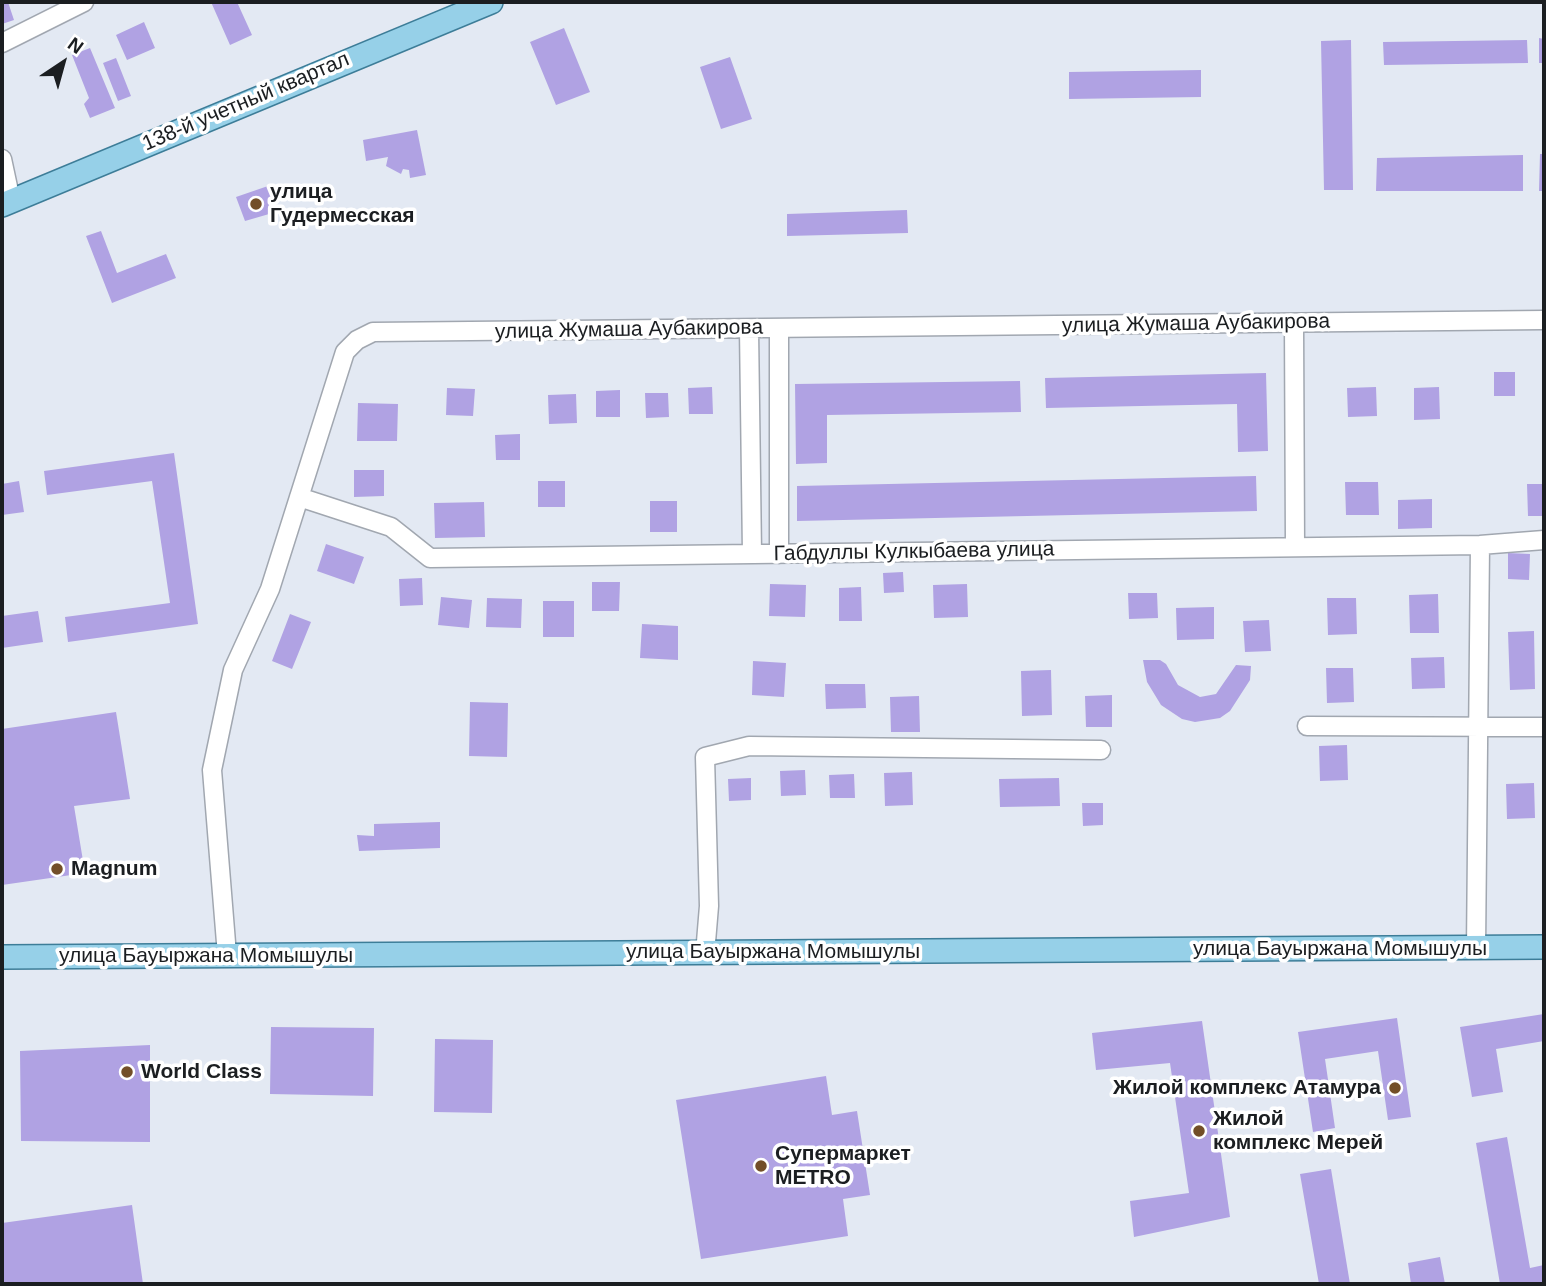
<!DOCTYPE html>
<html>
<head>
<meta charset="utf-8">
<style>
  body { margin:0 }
  #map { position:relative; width:1546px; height:1286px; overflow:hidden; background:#e3e9f3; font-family:Helvetica,sans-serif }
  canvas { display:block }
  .frame { position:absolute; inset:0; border:4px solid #1b1e21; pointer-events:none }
  .north { position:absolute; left:28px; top:28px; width:70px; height:70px; -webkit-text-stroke:5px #fff; paint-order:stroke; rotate:36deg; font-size:19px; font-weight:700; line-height:28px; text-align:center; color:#1b1e21 }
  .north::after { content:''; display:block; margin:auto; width:24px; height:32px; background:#1b1e21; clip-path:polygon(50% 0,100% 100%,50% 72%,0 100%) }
</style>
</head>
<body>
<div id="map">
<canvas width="1546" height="1286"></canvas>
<div class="frame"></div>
<div class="north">N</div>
</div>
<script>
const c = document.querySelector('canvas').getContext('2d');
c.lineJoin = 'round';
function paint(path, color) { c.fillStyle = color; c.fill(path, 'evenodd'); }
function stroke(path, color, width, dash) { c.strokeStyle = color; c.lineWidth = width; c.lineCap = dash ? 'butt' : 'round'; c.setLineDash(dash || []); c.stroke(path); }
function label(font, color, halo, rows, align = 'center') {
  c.font = font + ' Helvetica,sans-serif'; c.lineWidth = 7; c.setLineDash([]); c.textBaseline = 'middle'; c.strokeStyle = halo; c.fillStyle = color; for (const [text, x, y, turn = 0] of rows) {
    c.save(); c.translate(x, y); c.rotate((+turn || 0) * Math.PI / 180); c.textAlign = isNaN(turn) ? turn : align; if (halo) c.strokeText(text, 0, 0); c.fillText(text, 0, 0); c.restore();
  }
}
paint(new Path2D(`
  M 2,2 L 8,2 L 14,20 L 2,24 Z
  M 211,2 L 237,2 L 252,35 L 230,45 Z
  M 144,22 L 155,48 L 127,60 L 116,35 Z
  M 564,28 L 590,92 L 556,105 L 530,42 Z
  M 1539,38 L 1544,39 L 1544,63 L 1539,63 Z
  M 1351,40 L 1353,190 L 1324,190 L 1321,41 Z
  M 1527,40 L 1528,63 L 1384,65 L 1383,42 Z
  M 90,48 L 115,108 L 90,118 L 84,104 L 89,98 L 72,55 Z
  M 730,57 L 752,119 L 721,129 L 700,67 Z
  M 116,58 L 131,96 L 118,101 L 103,63 Z
  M 1201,70 L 1201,97 L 1069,99 L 1069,72 Z
  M 417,130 L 426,175 L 410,178 L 409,170 L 403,169 L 401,174 L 386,166 L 388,157 L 366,161 L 363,140 Z
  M 1540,154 L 1544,154 L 1544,191 L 1539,191 Z
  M 1523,155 L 1523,191 L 1376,191 L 1377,158 Z
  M 268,186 L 276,212 L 245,221 L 236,197 Z
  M 907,210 L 908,233 L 787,236 L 787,214 Z
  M 101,231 L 117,273 L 166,254 L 176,278 L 112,303 L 86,236 Z
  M 1494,372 L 1515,372 L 1515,396 L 1494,396 Z
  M 1266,373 L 1268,451 L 1238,452 L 1237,404 L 1046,408 L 1045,378 Z
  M 1020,381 L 1021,412 L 827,415 L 827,463 L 796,464 L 795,384 Z
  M 712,387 L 713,414 L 689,414 L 688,388 Z
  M 1376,387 L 1377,416 L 1348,417 L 1347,388 Z
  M 1439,387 L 1440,419 L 1414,420 L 1414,388 Z
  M 447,388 L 475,389 L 473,416 L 446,415 Z
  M 620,390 L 620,417 L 596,417 L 596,391 Z
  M 645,393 L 668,393 L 669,417 L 646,418 Z
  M 576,394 L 577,423 L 549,424 L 548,395 Z
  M 358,403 L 398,404 L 397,441 L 357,441 Z
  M 520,434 L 520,460 L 496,460 L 495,435 Z
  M 174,453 L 198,624 L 68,642 L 65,617 L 170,603 L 152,481 L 47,495 L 44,471 Z
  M 354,470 L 384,470 L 384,496 L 354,497 Z
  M 1256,476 L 1257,511 L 797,521 L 797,486 Z
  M 19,481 L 24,512 L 2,515 L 2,484 Z
  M 538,481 L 565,481 L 565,507 L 538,507 Z
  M 1345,482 L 1378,482 L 1379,515 L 1346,515 Z
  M 1527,484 L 1544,484 L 1544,516 L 1528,516 Z
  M 1432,499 L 1432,528 L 1398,529 L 1398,500 Z
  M 650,501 L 677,501 L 677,532 L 650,532 Z
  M 484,502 L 485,537 L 435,538 L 434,503 Z
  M 326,544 L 364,557 L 354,584 L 317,571 Z
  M 1508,553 L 1530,554 L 1529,580 L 1508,579 Z
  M 903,572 L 904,592 L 884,593 L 883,573 Z
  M 422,578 L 423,605 L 400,606 L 399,579 Z
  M 592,582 L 620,582 L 619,611 L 592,611 Z
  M 770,584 L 806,585 L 805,617 L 769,616 Z
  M 967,584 L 968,617 L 934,618 L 933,585 Z
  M 861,587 L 862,621 L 839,621 L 839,588 Z
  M 1128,593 L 1157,593 L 1158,618 L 1129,619 Z
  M 1438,594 L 1439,633 L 1410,633 L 1409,595 Z
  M 441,597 L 472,600 L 469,628 L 438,625 Z
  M 487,598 L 522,599 L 521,628 L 486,627 Z
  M 1327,598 L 1356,598 L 1357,634 L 1328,635 Z
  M 543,601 L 574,601 L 574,637 L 543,637 Z
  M 1214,607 L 1214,639 L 1177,640 L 1176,608 Z
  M 38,611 L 43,642 L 2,648 L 2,616 Z
  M 290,614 L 311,622 L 292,669 L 272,661 Z
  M 1269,620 L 1271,651 L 1245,652 L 1243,621 Z
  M 642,624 L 678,626 L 678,660 L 640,658 Z
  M 1534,631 L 1535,689 L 1510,690 L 1508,632 Z
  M 1444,657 L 1445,688 L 1412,689 L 1411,658 Z
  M 1143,660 L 1160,660 L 1166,664 L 1178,685 L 1200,697 L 1216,694 L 1236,665 L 1251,666 L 1250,680 L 1230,711 L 1220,718 L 1195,722 L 1182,719 L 1161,705 L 1147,682 Z
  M 753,661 L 786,663 L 784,697 L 752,695 Z
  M 1326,668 L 1353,668 L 1354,702 L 1327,703 Z
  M 1051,670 L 1052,715 L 1022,716 L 1021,671 Z
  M 825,684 L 865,684 L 866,708 L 826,709 Z
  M 1112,695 L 1112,727 L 1086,727 L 1085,696 Z
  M 919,696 L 920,732 L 891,732 L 890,697 Z
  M 470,702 L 508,703 L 507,757 L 469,756 Z
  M 116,712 L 130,799 L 74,806 L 85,873 L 2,885 L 2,729 Z
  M 1347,745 L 1348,780 L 1320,781 L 1319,746 Z
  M 805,770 L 806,795 L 781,796 L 780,771 Z
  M 912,772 L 913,805 L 885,806 L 884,773 Z
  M 854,774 L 855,798 L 830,798 L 829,775 Z
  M 751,778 L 751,800 L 729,801 L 728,779 Z
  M 1059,778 L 1060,806 L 1000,807 L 999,779 Z
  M 1534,783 L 1535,818 L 1507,819 L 1506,784 Z
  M 1082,803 L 1103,803 L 1103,825 L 1083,826 Z
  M 440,822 L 440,848 L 359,851 L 357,835 L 374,836 L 374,824 Z
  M 1544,1014 L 1544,1041 L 1496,1049 L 1503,1092 L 1472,1097 L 1460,1027 Z
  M 1397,1018 L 1411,1117 L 1388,1120 L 1378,1051 L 1325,1059 L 1335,1128 L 1313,1132 L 1298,1032 Z
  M 1202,1021 L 1230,1217 L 1134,1237 L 1130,1201 L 1189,1193 L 1170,1063 L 1096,1070 L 1092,1033 Z
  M 271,1027 L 374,1028 L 373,1096 L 270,1094 Z
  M 435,1039 L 493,1040 L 492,1113 L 434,1112 Z
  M 150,1045 L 150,1142 L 21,1141 L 20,1051 Z
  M 826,1076 L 832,1115 L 857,1111 L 870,1195 L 843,1199 L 848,1236 L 701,1259 L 676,1100 Z
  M 1507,1137 L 1530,1268 L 1544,1265 L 1544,1284 L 1500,1284 L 1476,1143 Z
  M 1331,1169 L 1350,1284 L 1319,1284 L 1300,1174 Z
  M 132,1205 L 143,1284 L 2,1284 L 2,1223 Z
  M 1440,1257 L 1445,1284 L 1411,1284 L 1408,1263 Z`), '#b0a2e3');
const minor = new Path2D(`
  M 2,43 L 84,2
  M 2,159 L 11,201
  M 1294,323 L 1295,547
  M 749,329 L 752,554
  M 299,497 L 391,527 L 430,558 L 1480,545 L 1544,540
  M 779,554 L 779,328
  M 1307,726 L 1544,727
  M 1476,948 L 1480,545
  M 705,954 L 709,906 L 705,757 L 749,746 L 1101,750
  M 227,955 L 212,770 L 233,670 L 270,589 L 345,352 L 357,340 L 373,332 L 1544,320`);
const major = new Path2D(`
  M 2,205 L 491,2
  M 2,957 L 1544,947`);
stroke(minor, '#a1a7b0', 21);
stroke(major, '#3d7d98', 26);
stroke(minor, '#fff', 18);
stroke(major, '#96d0e8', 23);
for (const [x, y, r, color] of [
  [256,204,7,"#724e28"],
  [57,869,7,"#724e28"],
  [127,1072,7,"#724e28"],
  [1395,1088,7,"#724e28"],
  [1199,1131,7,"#724e28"],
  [761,1166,7,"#724e28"]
]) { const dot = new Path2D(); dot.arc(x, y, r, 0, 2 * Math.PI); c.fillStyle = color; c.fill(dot); stroke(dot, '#fff', 2.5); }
label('21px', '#1b1e21', '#fff', [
  ["138-й учетный квартал",246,102,-23],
  ["улица Жумаша Аубакирова",1196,324,-1],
  ["улица Жумаша Аубакирова",629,330,-1],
  ["Габдуллы Кулкыбаева улица",914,552,-1],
  ["улица Бауыржана Момышулы",1340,949],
  ["улица Бауыржана Момышулы",773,952],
  ["улица Бауыржана Момышулы",206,956]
]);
label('bold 21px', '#1b1e21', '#fff', [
  ["улица",270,192],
  ["Гудермесская",270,216],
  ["Magnum",71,869],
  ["World Class",141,1072],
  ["Жилой комплекс Атамура",1381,1088,"right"],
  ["Жилой",1213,1119],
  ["комплекс Мерей",1213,1143],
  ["Супермаркет",775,1154],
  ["METRO",775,1178]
], 'left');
</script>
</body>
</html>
